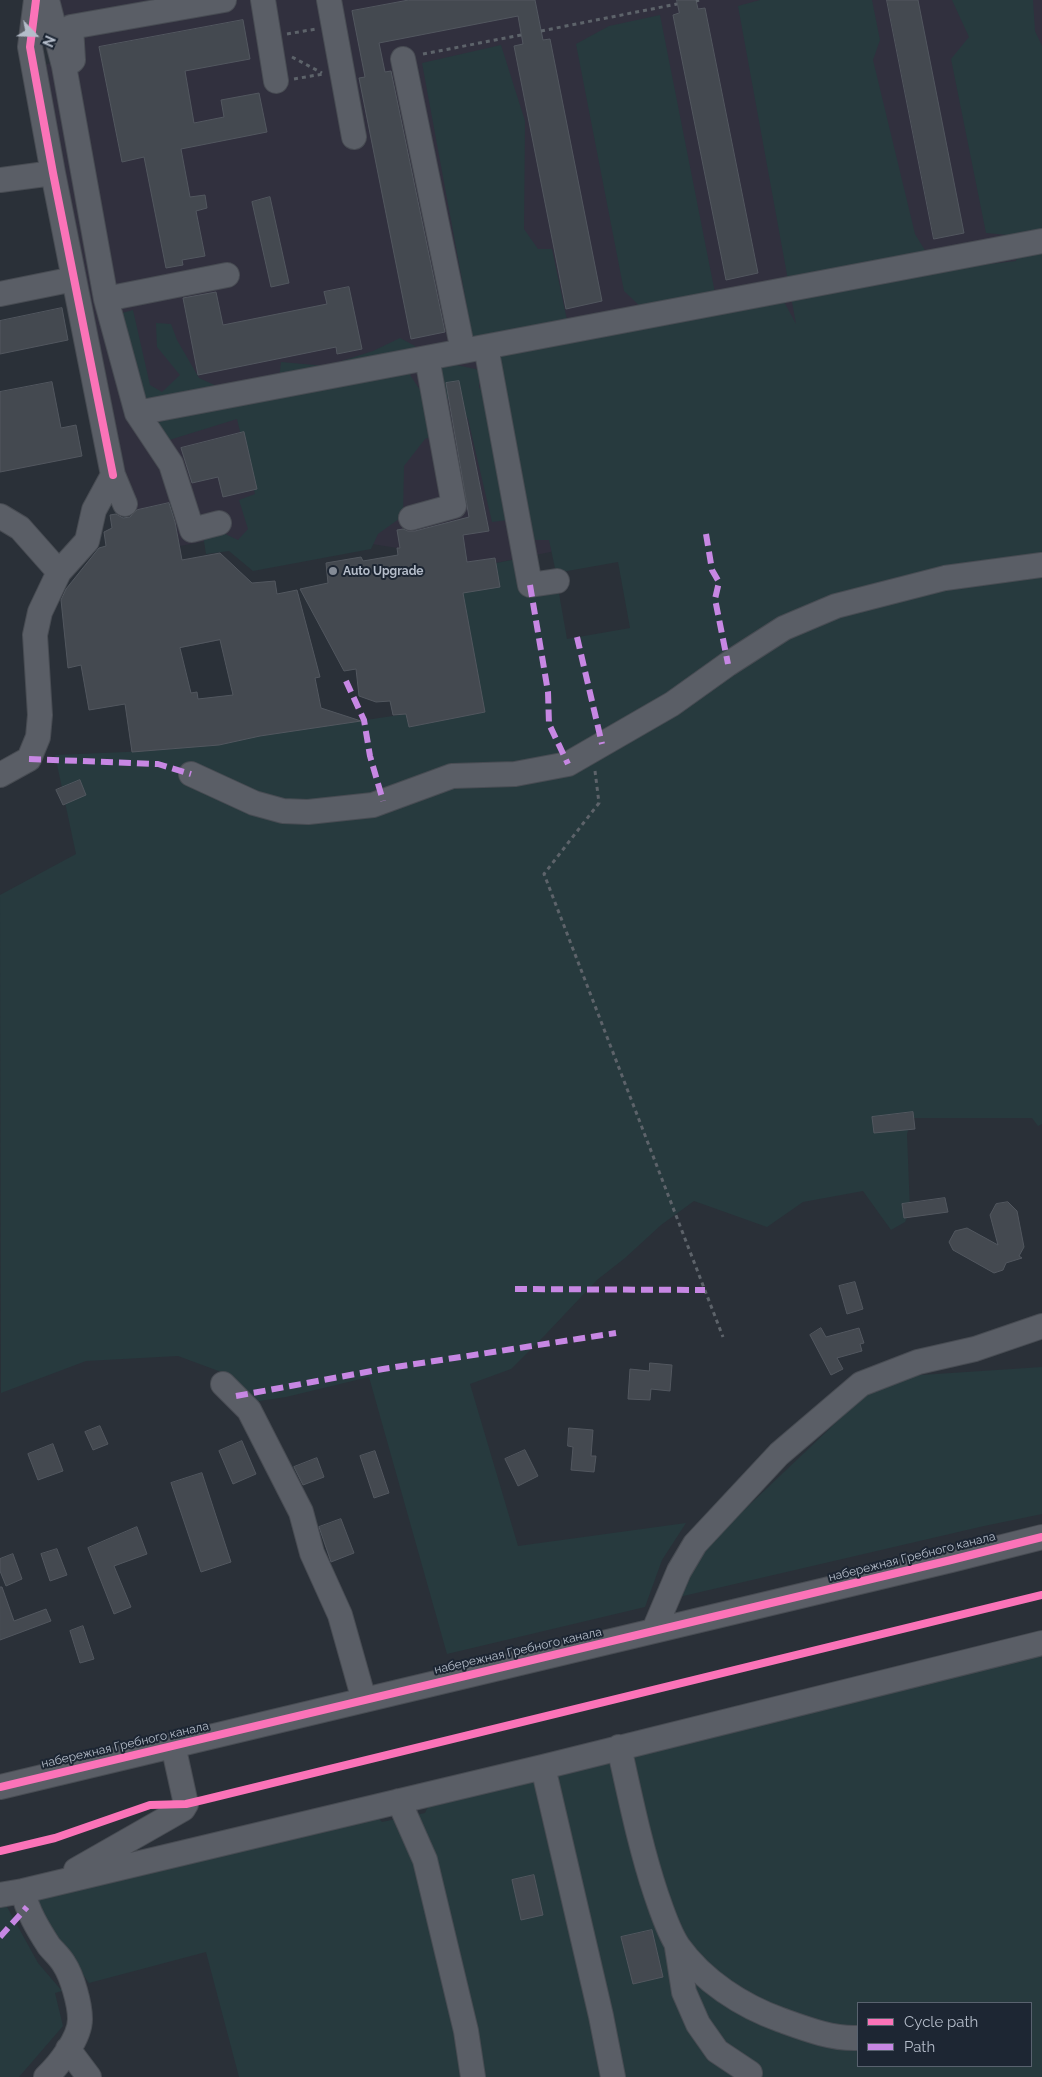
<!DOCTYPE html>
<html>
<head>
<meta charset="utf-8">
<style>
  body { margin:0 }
  #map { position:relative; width:1042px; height:2077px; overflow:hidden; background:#2a3038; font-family:Raleway,sans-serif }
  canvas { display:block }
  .legend { position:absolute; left:857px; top:2002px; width:175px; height:65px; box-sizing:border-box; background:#1d2633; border:1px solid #59626f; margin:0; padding:6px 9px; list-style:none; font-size:15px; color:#b4bcc9 }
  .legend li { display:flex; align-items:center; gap:10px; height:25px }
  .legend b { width:25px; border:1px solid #59626f }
  .north { position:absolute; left:10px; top:10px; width:50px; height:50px; -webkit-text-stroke:4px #1d2633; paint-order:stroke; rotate:114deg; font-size:14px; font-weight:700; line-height:20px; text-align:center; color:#b4bcc9 }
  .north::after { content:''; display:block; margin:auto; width:18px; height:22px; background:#b4bcc9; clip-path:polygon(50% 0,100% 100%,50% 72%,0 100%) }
</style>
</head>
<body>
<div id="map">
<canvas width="1042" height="2077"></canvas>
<ul class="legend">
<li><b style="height:6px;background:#fb73b8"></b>Cycle path</li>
<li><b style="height:6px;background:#c787e3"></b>Path</li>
</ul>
<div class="north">N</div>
</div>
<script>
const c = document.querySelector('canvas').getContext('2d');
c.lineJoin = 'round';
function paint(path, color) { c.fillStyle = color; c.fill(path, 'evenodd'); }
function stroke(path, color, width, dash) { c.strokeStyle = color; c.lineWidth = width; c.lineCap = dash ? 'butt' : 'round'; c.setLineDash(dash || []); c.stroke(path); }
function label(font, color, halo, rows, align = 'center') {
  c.font = font + ' Raleway,sans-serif'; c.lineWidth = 4; c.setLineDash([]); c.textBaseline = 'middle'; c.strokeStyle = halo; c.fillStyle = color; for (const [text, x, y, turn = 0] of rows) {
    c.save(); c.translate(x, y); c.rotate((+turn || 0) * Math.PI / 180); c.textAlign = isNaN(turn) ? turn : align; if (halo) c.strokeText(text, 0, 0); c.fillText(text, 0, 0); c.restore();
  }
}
paint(new Path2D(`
  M 56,0 L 1042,0 L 1042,453 L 496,563 L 495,558 L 467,562 L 463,535 L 397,548 L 366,543 L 251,563 L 223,538 L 180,546 L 171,503 L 133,511 L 44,66 L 66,54 Z`), '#31303e');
paint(new Path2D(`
  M 760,0 L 872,0 L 880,40 L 873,60 L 915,234 L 937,270 L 1016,261 L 1019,236 L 986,233 L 951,59 L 969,37 L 952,0 L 1033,0 L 1035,31 L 1042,46 L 1042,1124 L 1038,1126 L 1032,1118 L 912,1118 L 907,1134 L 910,1211 L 905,1222 L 891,1230 L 863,1191 L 803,1202 L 767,1227 L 694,1201 L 661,1225 L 625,1258 L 597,1280 L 546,1334 L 511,1369 L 470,1384 L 518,1546 L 686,1523 L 662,1560 L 645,1607 L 447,1654 L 369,1377 L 286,1397 L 253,1402 L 224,1373 L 178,1356 L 86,1361 L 1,1393 L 0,895 L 76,854 L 55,755 L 149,751 L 224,744 L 258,736 L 406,714 L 409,727 L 485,712 L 463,593 L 496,563 L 517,559 L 558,588 L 567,639 L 630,628 L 618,562 L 556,573 L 549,540 L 528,540 L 523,518 L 492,522 L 468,419 L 454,397 L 441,401 L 445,431 L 425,439 L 404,466 L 403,516 L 378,534 L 371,549 L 253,571 L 229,551 L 206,554 L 203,535 L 221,532 L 238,540 L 248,529 L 239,500 L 255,494 L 237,419 L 166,441 L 156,423 L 175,417 L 146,402 L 115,315 L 133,310 L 150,385 L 162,392 L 180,375 L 157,347 L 156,323 L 171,324 L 177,340 L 199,378 L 245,399 L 278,389 L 281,362 L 326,366 L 373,351 L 400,338 L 415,346 L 419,367 L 410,375 L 428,402 L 433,371 L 447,363 L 480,370 L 479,389 L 494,368 L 472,334 L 422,63 L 501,45 L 525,121 L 524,229 L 538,249 L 552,249 L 571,339 L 642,308 L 624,291 L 576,44 L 609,26 L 660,15 L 715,293 L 782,298 L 796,324 L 738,6 Z
  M 1042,1367 L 1042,1514 L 984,1526 L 679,1597 L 701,1551 L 864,1396 L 906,1376 Z
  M 1042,1655 L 1042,2077 L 619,2077 L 555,1779 L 558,1772 ZM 652,1930 L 663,1977 L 633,1984 L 621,1938 ZM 858,2003 L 1031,2003 L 1031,2066 L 858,2066 Z
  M 532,1778 L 540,1790 L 538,1803 L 605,2077 L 239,2077 L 206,1952 L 89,1983 L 38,1913 L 34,1895 L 375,1815 L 382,1822 L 425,1813 L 430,1802 Z
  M 6,1905 L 38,1963 L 62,1991 L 55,1993 L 63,2026 L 19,2077 L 0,2077 L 0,1907 Z`), '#273a3e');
const building = new Path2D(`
  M 409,0 L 535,0 L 543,40 L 550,39 L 602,301 L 566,309 L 514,46 L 523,44 L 518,16 L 379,43 L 385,72 L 391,71 L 445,332 L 411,339 L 359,78 L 365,77 L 352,11 Z
  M 677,0 L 696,0 L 698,9 L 705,8 L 758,273 L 726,280 L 673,15 L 679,13 Z
  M 887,0 L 918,0 L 964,233 L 934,239 Z
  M 243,20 L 250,59 L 185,71 L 194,123 L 224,117 L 221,100 L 259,93 L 267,132 L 181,149 L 190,197 L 205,195 L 207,208 L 196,211 L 205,256 L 182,260 L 183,265 L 166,268 L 144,157 L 122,162 L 99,47 Z
  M 270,197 L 289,283 L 271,287 L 252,202 Z
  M 349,287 L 362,349 L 337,354 L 336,347 L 198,375 L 183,298 L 216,292 L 223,325 L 327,304 L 324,292 Z
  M 62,308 L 68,340 L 0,354 L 0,321 Z
  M 459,381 L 489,531 L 463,535 L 467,562 L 495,558 L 500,587 L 463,593 L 485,712 L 409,727 L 406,714 L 393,715 L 390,701 L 376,702 L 359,696 L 356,669 L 344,671 L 300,589 L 328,583 L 326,563 L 361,557 L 363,561 L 398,555 L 397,548 L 400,548 L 397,530 L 403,529 L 408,531 L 415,531 L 469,517 L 446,383 Z
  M 52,382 L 61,428 L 76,425 L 82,456 L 0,472 L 0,392 Z
  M 244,432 L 257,489 L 223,497 L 218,477 L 192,483 L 181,448 Z
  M 169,503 L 175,522 L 182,560 L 220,553 L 252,583 L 275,581 L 277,594 L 297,590 L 320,677 L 315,678 L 321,708 L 361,721 L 260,736 L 219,745 L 132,752 L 125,704 L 89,710 L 81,665 L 68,668 L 61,600 L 66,589 L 99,548 L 106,546 L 104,532 L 112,528 L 110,515 L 116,514 L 123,518 L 130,517 L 137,510 ZM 220,640 L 233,695 L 198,699 L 197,692 L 191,693 L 180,648 Z
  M 80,780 L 86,795 L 63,805 L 56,790 Z
  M 913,1112 L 915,1129 L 874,1133 L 872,1117 Z
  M 945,1198 L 948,1212 L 904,1218 L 902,1204 Z
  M 1008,1202 L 1017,1211 L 1024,1247 L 1019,1256 L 1022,1258 L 1006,1263 L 1003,1270 L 994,1273 L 953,1250 L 949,1242 L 955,1231 L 967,1228 L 998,1245 L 990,1215 L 996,1204 Z
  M 855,1282 L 863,1309 L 847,1314 L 839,1286 Z
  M 821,1328 L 826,1337 L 859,1328 L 864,1343 L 860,1344 L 862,1351 L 837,1358 L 843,1369 L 831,1375 L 810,1335 Z
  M 650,1363 L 672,1365 L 670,1391 L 651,1389 L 650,1400 L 628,1399 L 630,1369 L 649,1371 Z
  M 100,1426 L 108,1444 L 93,1450 L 85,1432 Z
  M 569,1428 L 593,1430 L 591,1456 L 596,1456 L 594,1472 L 571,1470 L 573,1447 L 568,1446 Z
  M 242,1441 L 256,1474 L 233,1484 L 219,1451 Z
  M 53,1444 L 63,1471 L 38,1480 L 28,1454 Z
  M 525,1450 L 538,1476 L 518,1486 L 505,1459 Z
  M 375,1451 L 389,1493 L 374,1498 L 360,1456 Z
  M 317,1458 L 324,1477 L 303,1485 L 294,1467 Z
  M 202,1473 L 231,1562 L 201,1572 L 171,1483 Z
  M 341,1519 L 354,1553 L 331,1562 L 319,1527 Z
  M 137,1527 L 147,1554 L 114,1566 L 131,1607 L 114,1614 L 88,1548 Z
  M 57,1549 L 67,1575 L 50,1581 L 41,1554 Z
  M 13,1554 L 22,1579 L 6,1586 L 0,1571 L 0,1559 Z
  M 0,1587 L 2,1587 L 14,1621 L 46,1609 L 51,1621 L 0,1640 Z
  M 83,1626 L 94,1659 L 80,1663 L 70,1631 Z
  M 534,1875 L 543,1915 L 521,1920 L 512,1880 Z
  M 652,1930 L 663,1977 L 633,1984 L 621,1937 Z`);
paint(building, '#444950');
stroke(building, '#52575f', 1);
const minor = new Path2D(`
  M 36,0 L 30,47 L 53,173 L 113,475 L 125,504
  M 47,0 L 64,66 L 106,299 L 227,275
  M 263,0 L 276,81
  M 329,0 L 354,137
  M 403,59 L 463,351
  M 72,61 L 73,60 L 71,27 L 224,0
  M 0,180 L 53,173
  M 0,294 L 74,279
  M 106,299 L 137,413 L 1042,241
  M 486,347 L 530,585 L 557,581
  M 137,413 L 171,464 L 192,530 L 219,523
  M 0,516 L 20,528 L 59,572
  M 411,518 L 454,506 L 427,358
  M 191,774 L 254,803 L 283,811 L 308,812 L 373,805 L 452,776 L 515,774 L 568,764 L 672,704 L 728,664 L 784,628 L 836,606 L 945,578 L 1042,565
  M 0,775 L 29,759 L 38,737 L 40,715 L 35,635 L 40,612 L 59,572 L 87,541 L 94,510 L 113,475
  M 223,1384 L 249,1410 L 301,1512 L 312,1553 L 340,1615 L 364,1700
  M 654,1630 L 679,1571 L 695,1544 L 779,1454 L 861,1384 L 918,1362 L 975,1349 L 1042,1326
  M 619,1747 C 630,1796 640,1846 656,1894 C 662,1911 668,1931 678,1946 C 703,1981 742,2006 781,2020 C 806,2029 832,2039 858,2038
  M 543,1767 L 601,2016 L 613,2077
  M 0,1787 L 951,1560 L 1042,1537
  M 399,1801 L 425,1860 L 466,2031 L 473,2077
  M 76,1870 L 183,1809 L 186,1804 L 173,1745
  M 23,1891 C 27,1911 38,1929 49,1946 C 54,1952 60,1957 64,1964 C 72,1976 80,2004 80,2019 C 80,2038 59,2065 46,2077
  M 0,1895 L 23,1891 L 543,1767 L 1042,1643
  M 677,1947 L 684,1992 L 698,2024 L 717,2051 L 750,2073
  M 68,2049 L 89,2077`);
stroke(minor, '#484c53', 26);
stroke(new Path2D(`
  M 696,1 L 699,0
  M 541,31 L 677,4
  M 287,34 L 316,29
  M 423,54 L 521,35
  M 292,57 L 322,73
  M 294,79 L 323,74
  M 595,771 L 599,803 L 544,874 L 723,1337`), '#5d636a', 3, [4, 4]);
stroke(minor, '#5a5e66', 24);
stroke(new Path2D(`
  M 706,534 L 712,570 L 719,582 L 715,599 L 728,664
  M 530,585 L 548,692 L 549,724 L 568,764
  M 577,637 L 602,744
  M 346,681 L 364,720 L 370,756 L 383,801
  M 29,759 L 158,764 L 191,774
  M 515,1289 L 705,1290
  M 236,1396 L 383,1369 L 616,1333
  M 0,1937 L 27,1907`), '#c787e3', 6, [12, 6]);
stroke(new Path2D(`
  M 36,0 L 30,47 L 53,173 L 113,475
  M 0,1787 L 951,1560 L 1042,1537
  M 0,1851 L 55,1838 L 150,1805 L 186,1804 L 203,1800 L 1042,1595`), '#fb73b8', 8);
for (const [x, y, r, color] of [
  [333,571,5,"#848b96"]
]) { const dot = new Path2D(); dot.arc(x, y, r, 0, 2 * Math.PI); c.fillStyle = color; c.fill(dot); stroke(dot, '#1d2633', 2); }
label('bold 12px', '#b4bcc9', '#1d2633', [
  ["Auto Upgrade",343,571]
], 'left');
label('12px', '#b4bcc9', '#1d2633', [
  ["набережная Гребного канала",912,1557,-14],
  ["набережная Гребного канала",518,1651,-13],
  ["набережная Гребного канала",125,1745,-13]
]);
</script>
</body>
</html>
